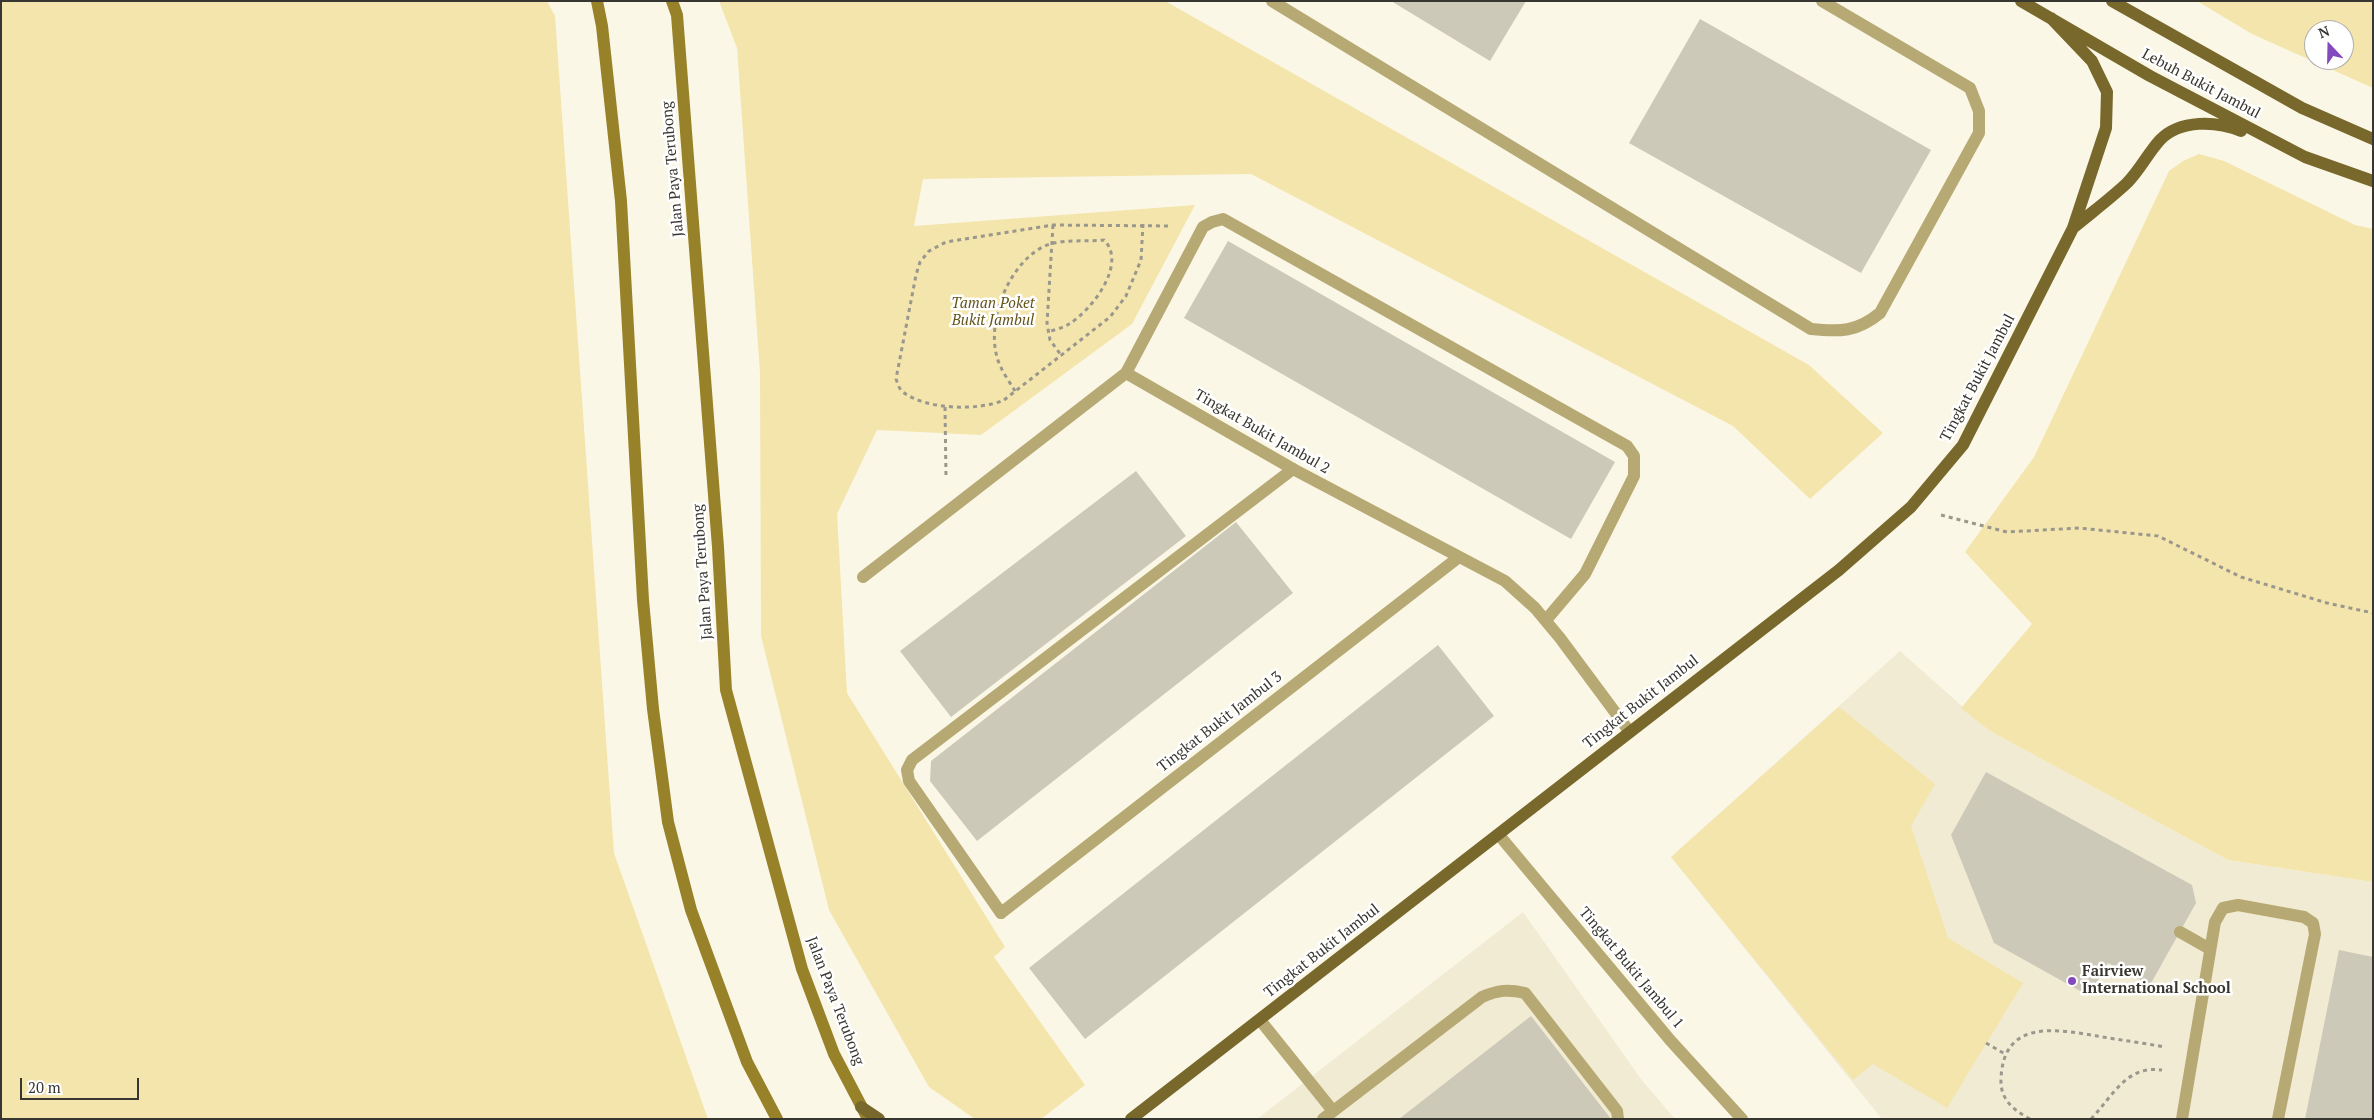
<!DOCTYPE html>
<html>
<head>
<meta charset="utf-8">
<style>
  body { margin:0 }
  #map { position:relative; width:2374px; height:1120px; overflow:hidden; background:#fbf7e6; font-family:"PT Serif",serif }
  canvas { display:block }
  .frame { position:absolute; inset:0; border:2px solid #383630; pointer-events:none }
  .north { position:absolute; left:2304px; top:20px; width:50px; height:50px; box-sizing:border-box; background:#fff; border:1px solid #afafac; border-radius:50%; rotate:339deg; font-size:14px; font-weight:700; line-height:20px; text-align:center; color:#383630 }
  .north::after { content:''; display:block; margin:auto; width:18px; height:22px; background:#8549bf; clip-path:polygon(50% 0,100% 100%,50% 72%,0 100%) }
  .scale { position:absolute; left:20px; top:1078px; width:119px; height:22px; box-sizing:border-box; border:2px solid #383630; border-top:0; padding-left:6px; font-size:15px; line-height:18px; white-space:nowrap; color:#383630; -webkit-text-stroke:4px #fff; paint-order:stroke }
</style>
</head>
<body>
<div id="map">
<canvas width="2374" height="1120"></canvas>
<div class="frame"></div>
<div class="north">N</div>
<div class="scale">20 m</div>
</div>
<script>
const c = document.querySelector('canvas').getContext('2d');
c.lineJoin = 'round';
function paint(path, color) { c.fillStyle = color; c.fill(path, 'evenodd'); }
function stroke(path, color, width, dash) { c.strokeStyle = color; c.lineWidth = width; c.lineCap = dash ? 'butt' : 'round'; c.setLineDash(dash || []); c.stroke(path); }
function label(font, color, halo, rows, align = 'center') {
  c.font = font + ' "PT Serif",serif'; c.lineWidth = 5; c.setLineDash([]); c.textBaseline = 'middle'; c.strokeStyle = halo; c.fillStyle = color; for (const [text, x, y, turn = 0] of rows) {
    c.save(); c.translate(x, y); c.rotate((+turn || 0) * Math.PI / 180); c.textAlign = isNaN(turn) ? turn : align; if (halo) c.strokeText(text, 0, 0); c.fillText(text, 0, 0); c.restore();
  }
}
paint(new Path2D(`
  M 1900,651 L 1990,731 L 2228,860 L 2373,882 L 2373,1119 L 1882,1119 L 1671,857 Z
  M 1523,912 L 1641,1079 L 1675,1119 L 1257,1119 Z`), '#f1ebd3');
paint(new Path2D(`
  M 1,1 L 547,1 L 555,16 L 614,853 L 708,1119 L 1,1119 Z
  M 719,1 L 1165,1 L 1809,365 L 1883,433 L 1810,499 L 1733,426 L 1251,174 L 923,179 L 914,226 L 1195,205 L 1132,324 L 981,435 L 877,430 L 837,514 L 847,693 L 1005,947 L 994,957 L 1085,1085 L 1041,1119 L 975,1119 L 929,1087 L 829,910 L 761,636 L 760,373 L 737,48 Z
  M 2197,1 L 2373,1 L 2373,88 L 2252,34 ZM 2314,30 L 2344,30 L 2344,60 L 2314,60 Z
  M 2199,154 L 2224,161 L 2355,225 L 2373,229 L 2373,882 L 2228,860 L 1990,731 L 1961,708 L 2032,624 L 1965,552 L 2034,457 L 2169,171 L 2183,161 Z
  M 1839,707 L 1935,784 L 1911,826 L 1948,938 L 2023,983 L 1947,1108 L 1873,1064 L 1853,1080 L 1671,857 Z`), '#f4e5ad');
paint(new Path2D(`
  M 1391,1 L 1526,1 L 1490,61 Z
  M 1700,19 L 1931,150 L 1861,273 L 1629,143 Z
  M 1228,241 L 1615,462 L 1571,539 L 1184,318 Z
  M 1136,471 L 1186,536 L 951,717 L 900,651 Z
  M 1236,522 L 1293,593 L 977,841 L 930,781 L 931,761 Z
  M 1438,645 L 1494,716 L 1085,1039 L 1029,968 Z
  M 1986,772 L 2192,885 L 2196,903 L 2150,985 L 2108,963 L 2089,996 L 1994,943 L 1951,835 Z
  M 2339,950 L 2373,957 L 2373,1119 L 2305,1119 Z
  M 1531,1016 L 1611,1119 L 1399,1119 Z`), '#cdc9b9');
stroke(new Path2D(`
  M 1143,224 L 1141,260 L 1126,296 L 1110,317 L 1004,400 C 979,411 926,410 903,392 C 899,389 898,384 896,379 L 916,275 L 920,262 L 929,251 L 946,242 L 1053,225 L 1172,226
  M 1053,225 L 1047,323 L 1050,340 L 1061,355
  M 1015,391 C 1009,381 1000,369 997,357 C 986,319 1011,257 1050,244 C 1066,239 1088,242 1104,240 C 1128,264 1091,311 1069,324 C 1063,328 1054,330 1047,332
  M 945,407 L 946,477
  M 1941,515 L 2007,532 L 2079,528 L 2158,536 L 2241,577 L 2327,603 L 2373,613
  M 1986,1043 L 2005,1054
  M 2030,1119 C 2013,1110 2000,1099 2001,1079 C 2003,1019 2056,1029 2097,1036 C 2120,1040 2143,1043 2165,1047
  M 2091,1119 C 2113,1096 2126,1065 2162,1070`), '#9a978c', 3, [4, 4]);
stroke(new Path2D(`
  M 1272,1 L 1811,329 C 1840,332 1857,332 1880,313 L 1979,133 L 1979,111 L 1970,88 L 1822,1
  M 1126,373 L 1203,227 L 1212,222 L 1223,219 L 1627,446 L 1634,456 L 1634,476 L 1585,574 L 1546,620
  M 1001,913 L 909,781 L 907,770 L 912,760 L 1293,469
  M 2180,932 L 2210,949
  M 1260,1020 L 1333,1111
  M 1323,1119 L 1482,997 C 1498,990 1508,989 1525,993 L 1617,1111 L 1618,1119
  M 2182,1119 L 2215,922 L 2223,908 L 2238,905 L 2304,917 L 2313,923 L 2315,934 L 2278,1119`), '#b7a974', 12);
stroke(new Path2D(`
  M 863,577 L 1126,373 L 1293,469 L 1505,581 L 1535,608 L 1560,638 L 1629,731
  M 1499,835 L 1670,1040 L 1742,1119
  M 1001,913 L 1459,557`), '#b7a974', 12);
stroke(new Path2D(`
  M 597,1 L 602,26 L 621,201 L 643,600 L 653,709 L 668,822 L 691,910 L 747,1062 L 777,1119
  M 672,1 L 677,15 L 718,547 L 726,690 L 802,969 L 834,1054 L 866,1115`), '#988229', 12);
stroke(new Path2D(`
  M 2021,1 L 2150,76 L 2305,157 L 2373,181
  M 2112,1 L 2302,108 L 2373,139
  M 2073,228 C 2091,213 2110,199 2127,183 C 2140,170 2148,153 2160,140 C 2180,119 2217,121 2241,131
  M 861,1107 L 879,1119
  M 1131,1119 L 1839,570 L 1911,507 L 1963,445 L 2073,228 L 2106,128 L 2107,92 L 2092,61 L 2051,18`), '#78682c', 12);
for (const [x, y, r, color] of [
  [2072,981,5,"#8549bf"]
]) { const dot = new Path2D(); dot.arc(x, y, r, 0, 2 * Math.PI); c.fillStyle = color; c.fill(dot); stroke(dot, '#fff', 2); }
label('15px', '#383630', '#fff', [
  ["Lebuh Bukit Jambul",2201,84,28],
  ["Jalan Paya Terubong",673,169,-95],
  ["Tingkat Bukit Jambul",1978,378,-62],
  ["Tingkat Bukit Jambul 2",1262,432,30],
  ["Jalan Paya Terubong",703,572,-94],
  ["Tingkat Bukit Jambul",1641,702,-38],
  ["Tingkat Bukit Jambul 3",1220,722,-38],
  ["Tingkat Bukit Jambul",1322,951,-38],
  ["Tingkat Bukit Jambul 1",1631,968,50],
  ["Jalan Paya Terubong",835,1001,69]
]);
label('italic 15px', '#63541a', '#fff', [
  ["Taman Poket",993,304],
  ["Bukit Jambul",993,321]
]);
label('bold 15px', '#383630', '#fff', [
  ["Fairview",2082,972],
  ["International School",2082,989]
], 'left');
</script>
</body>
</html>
